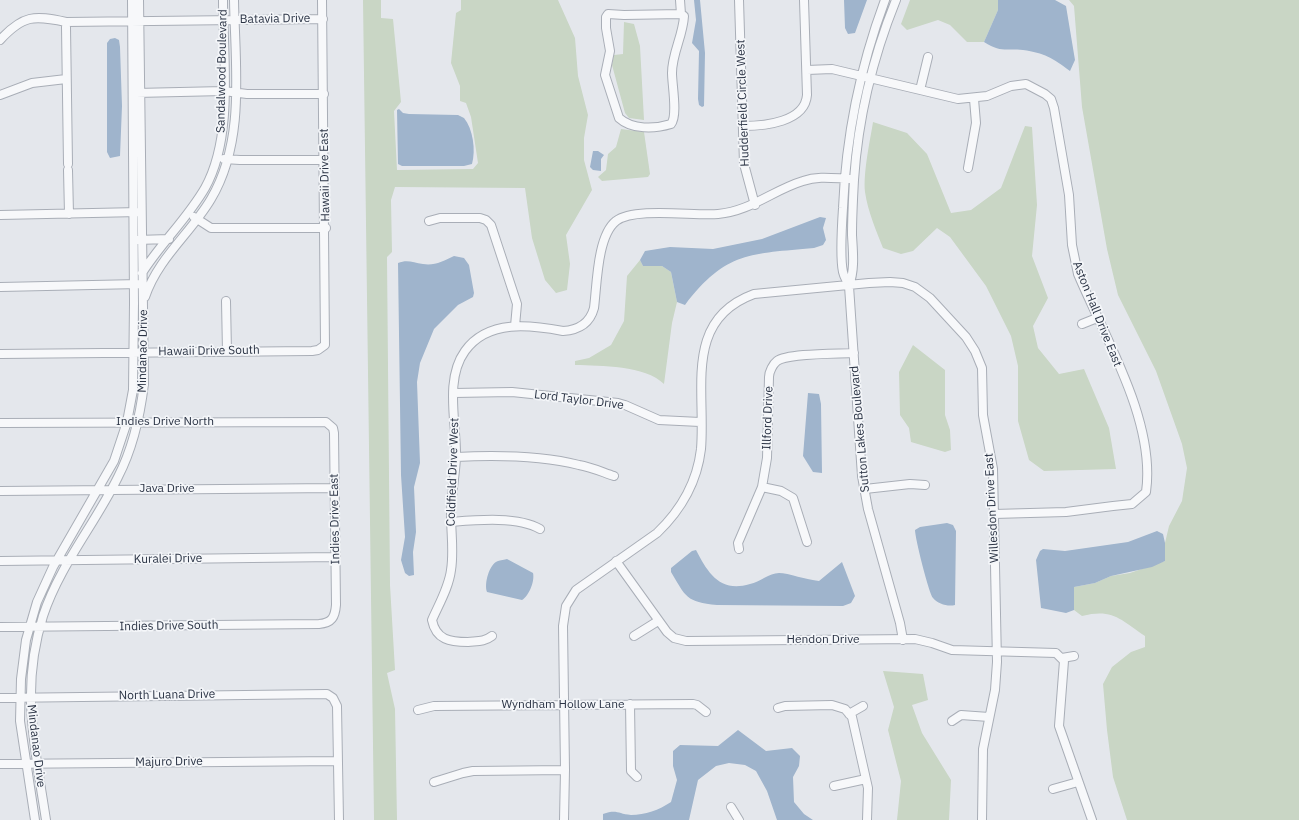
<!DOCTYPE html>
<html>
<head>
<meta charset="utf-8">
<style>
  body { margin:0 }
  canvas { display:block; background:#e4e7ec }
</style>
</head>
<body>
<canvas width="1299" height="820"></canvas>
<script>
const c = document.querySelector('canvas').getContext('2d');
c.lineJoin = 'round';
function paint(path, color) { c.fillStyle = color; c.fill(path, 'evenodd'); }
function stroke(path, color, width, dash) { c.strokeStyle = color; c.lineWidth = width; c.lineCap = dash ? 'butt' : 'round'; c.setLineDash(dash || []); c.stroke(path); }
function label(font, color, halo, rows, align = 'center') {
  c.font = font + ' "IBM Plex Sans",sans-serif'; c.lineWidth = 3.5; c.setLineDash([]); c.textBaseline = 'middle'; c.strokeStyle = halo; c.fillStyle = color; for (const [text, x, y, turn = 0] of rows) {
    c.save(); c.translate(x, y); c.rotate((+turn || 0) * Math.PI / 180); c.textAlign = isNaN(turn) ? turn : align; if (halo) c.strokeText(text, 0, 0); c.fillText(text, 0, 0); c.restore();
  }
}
paint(new Path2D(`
  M 363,0 L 381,0 L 381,18 L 393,19 L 401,102 L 394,111 L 397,170 L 473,169 L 478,163 L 471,117 L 466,103 L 460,101 L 460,86 L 451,63 L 456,13 L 461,10 L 461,0 L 558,0 L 575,38 L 578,76 L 588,115 L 584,138 L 584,160 L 592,190 L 566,235 L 570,264 L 567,290 L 556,293 L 545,280 L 532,238 L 525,188 L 395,187 L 391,200 L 392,252 L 387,257 L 390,585 L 395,670 L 387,673 L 395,709 L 397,820 L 374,820 Z
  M 910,0 L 998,0 L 998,10 L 984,42 L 967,42 L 950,25 L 938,20 L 907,30 L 901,24 Z
  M 1069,0 L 1299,0 L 1299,820 L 1127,820 L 1113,777 L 1107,730 L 1103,684 L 1112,667 L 1131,652 L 1145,647 L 1145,636 C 1121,620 1113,608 1082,616 L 1074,610 L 1074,587 L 1095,583 L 1111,576 L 1130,573 L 1165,561 L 1165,543 L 1169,526 L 1182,501 L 1187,468 L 1182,444 L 1156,371 L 1118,295 L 1107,249 L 1082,107 L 1074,6 Z
  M 624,22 L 634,24 L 640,46 L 644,120 L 629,118 L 625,113 L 612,65 L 614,55 L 623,54 Z
  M 873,122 L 907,133 L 927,154 L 951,213 L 971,210 L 1001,188 L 1025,126 L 1032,127 L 1037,205 L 1032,256 L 1048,298 L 1033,326 L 1038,348 L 1059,374 L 1084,369 L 1109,428 L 1116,469 L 1044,471 L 1029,460 L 1018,421 L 1018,366 L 1011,336 L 986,286 L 950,237 L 937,228 L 913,251 L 901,254 L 883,248 C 876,230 868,212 865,192 C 863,173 870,141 873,122 Z
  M 621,129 L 644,132 L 650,174 L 648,177 L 602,181 L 598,177 L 606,170 L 608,154 L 616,147 Z
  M 640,260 L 643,266 L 662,266 L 671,272 L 677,302 L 672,323 L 664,384 C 645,365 601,366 575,365 L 575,361 L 589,358 L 611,345 L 624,321 L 627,276 Z
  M 913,345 L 945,370 L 945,415 L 950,430 L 951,450 L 945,452 L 911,442 L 909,428 L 900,415 L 899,372 Z
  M 883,671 L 923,674 L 928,700 L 912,705 L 922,733 L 951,780 L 949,820 L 897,820 L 901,781 L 888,730 L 894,707 Z`), '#c9d6c5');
paint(new Path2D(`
  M 694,0 L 700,0 L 705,53 L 704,106 L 702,107 L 699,105 L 698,99 L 699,51 L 692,43 L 696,20 Z
  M 844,0 L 867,0 L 855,33 L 848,34 L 845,28 Z
  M 998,0 L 1055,0 L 1066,6 L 1075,60 L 1070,71 C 1053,58 1044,53 1023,50 C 1005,48 1001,53 984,42 L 998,10 Z
  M 115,38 L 119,40 L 120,47 L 122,106 L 120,156 L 110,158 L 107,152 L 107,43 L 110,39 Z
  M 399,109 L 403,113 L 409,114 L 458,115 L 464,118 C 473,129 476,150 472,164 L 464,166 L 402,166 L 398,164 L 397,110 Z
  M 593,151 L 598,151 L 604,155 L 601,159 L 601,171 L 593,170 L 590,167 Z
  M 820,217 L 826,218 L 823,228 L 826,240 L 823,245 L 814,248 C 751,254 726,251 685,305 L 677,302 L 671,272 L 662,266 L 643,266 L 640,260 L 645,251 L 670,247 L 713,249 L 762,239 Z
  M 454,256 L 464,258 L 469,265 L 474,293 L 473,297 L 458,305 L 434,329 L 420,363 L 417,382 L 420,463 L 414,487 L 416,532 L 413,552 L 414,575 L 409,576 L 405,573 L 401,560 L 405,537 L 401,475 L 398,263 C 408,259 413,263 423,264 C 434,266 444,261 454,256 Z
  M 808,393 L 819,394 L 821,404 L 822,473 L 813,472 L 803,456 Z
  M 947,523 L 953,525 L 956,531 L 955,605 C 948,607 938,604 933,598 C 929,594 915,538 915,530 L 920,527 Z
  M 1157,531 L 1163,534 L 1165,543 L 1165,561 L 1152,567 L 1111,576 L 1095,583 L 1074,587 L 1074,610 L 1066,613 L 1041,608 L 1036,560 L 1040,551 L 1043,549 L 1065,551 L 1128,542 Z
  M 696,550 C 708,573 720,593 750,584 C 760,582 769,573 779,573 C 788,573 807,580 819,581 L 842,562 L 855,596 L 851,603 L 843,606 L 717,605 C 686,602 686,597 671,572 L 671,568 L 692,551 Z
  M 507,559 L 533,573 C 535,581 529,596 522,600 L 487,592 C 484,584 489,564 498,561 C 500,560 505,560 507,559 Z
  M 738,730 L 766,751 L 792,748 L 800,756 L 799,766 L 793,777 L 794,802 L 804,814 L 813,820 L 777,820 L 767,791 L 756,771 L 745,765 L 729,763 L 716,766 L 698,780 L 689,820 L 603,820 L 603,814 C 617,809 618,814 631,815 C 645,815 659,810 671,802 L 677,780 L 673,766 L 673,751 L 680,745 L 718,746 Z`), '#9fb4cc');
const minor = new Path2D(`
  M 680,0 L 681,14
  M 739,0 L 744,164 L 755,205
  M 896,0 C 873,57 858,119 854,180 C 853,198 852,216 852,235 C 853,253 855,269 849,286 L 862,476 L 868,509 L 900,623 L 903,640
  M 608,14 L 624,15 L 681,14 L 684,16 C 683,36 672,53 672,73 C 672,85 678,116 671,124 C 655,129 632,130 619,118 L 605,75 L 610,51 L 606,28 L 606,17 Z
  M 66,27 L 68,164
  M 0,40 C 23,15 34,15 66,22 L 323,19
  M 807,70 L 832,69 L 958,99 L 987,96 L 1011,86 L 1026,84 L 1045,94 L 1051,99 L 1054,108 L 1069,195 L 1072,245 L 1078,274 C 1105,338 1156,422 1146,492 L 1132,504 L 1113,506 L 1066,512 L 994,514
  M 920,90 L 928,57
  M 136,93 L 224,91 L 247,94 L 324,94
  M 0,95 L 32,83 L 66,79
  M 743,126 C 765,126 805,122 807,95 L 804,0
  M 224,159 L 240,160 L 324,160
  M 968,168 L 976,123 L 974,99
  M 68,170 L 69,214
  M 0,215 L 139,212
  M 194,217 L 211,228 L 326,228
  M 429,221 L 440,218 L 480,218 L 486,220 L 491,225 L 517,304 L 515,326
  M 137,240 L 169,239
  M 142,273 C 161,243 187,219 205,188 C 234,136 223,58 223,0
  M 849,286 C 847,281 844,277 843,272 C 840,258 842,223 843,208 C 846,136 860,67 885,0
  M 0,287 L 139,284
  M 145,297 C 158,258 191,233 211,199 C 246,140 235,66 234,0
  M 226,301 L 227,352
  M 1082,324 L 1097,318
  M 0,354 L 312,351 L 318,350 L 325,345 L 322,0
  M 454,393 L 512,392 L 618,403 L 625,405 L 659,420 L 700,422
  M 0,423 L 326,422 L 333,428 L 334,433 L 336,605 C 335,617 332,623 319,624 L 0,627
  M 456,457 C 496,455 539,455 579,465 C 591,467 602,472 614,476
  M 762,487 L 781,491 L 793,498 L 807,542
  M 865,489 L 910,484 L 925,485
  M 0,491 L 335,488
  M 451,522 C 476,520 518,516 540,529
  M 739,549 L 738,543 L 762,487 L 767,458 L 769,377 C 769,372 773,364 777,361 C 788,353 838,354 854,353
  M 0,561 L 336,557
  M 616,561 L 667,632 L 674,638 L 686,641 L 915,639 L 932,643 L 952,650 L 1056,653 L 1064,661 L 1059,726 L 1092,820
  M 492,636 C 484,642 478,641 468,642 C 450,642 436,640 432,620 C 439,604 449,587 451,570 C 454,552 451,533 451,515 C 451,496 455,477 456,458 C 457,424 444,380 465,351 C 488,319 531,325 563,331 C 579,330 590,323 594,308 C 597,285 597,236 616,221 C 635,207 693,216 718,214 C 751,211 773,190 803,181 C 820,175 837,179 854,179
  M 634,636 L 658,621
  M 1062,658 L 1074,656
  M 0,698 L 327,694 L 333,698 L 337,706 L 339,820
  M 630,704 L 631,771 L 637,777
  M 778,708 L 785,706 L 832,705 L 845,709 L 852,717 L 868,788 L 867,820
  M 418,710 L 434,706 L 693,704 L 697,705 L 706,712
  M 849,714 L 863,706
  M 952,721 L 961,715 L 989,717
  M 0,764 L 338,761
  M 434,782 L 463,773 L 473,771 L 565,770
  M 834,786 L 866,779
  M 1053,789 L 1078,782
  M 731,807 L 739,820
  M 35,820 L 20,721 L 21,679 L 26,640 L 37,602 L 53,567 L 114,461 L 127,422 L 133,390 L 134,303 L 132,0
  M 46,820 C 35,747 20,689 43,616 C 60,565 95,524 118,477 C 133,448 140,417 144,384 L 139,0
  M 564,820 L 565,770 L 563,626 L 566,606 L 576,590 L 657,533 C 681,510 697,483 701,449 C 706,390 683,320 754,294 L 869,283 L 890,282 L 903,283 L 915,287 L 930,298 L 966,337 L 975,351 L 982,368 L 983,415 L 993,469 L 997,662 L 995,690 L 983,749 L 982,820`);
stroke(minor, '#a9aeb7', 10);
stroke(minor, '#f7f8fa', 8);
label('12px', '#2b3445', '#f4f6f9', [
  ["Batavia Drive",275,19,-1],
  ["Sandalwood Boulevard",222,71,-89],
  ["Hudderfield Circle West",743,103,-92],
  ["Hawaii Drive East",325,175,-91],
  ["Aston Hall Drive East",1097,314,68],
  ["Mindanao Drive",143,351,-89],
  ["Hawaii Drive South",209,351,-1],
  ["Lord Taylor Drive",579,400,7],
  ["Illford Drive",768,418,-88],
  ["Indies Drive North",165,422],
  ["Sutton Lakes Boulevard",860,429,-95],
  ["Coldfield Drive West",453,472,-88],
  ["Java Drive",167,489],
  ["Willesdon Drive East",992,508,-93],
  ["Indies Drive East",335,519,-91],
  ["Kuralei Drive",168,559,-1],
  ["Indies Drive South",169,626,-1],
  ["Hendon Drive",823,640],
  ["North Luana Drive",167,695,-1],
  ["Wyndham Hollow Lane",563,705],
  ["Mindanao Drive",36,746,83],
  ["Majuro Drive",169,762,-1]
]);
</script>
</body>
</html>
